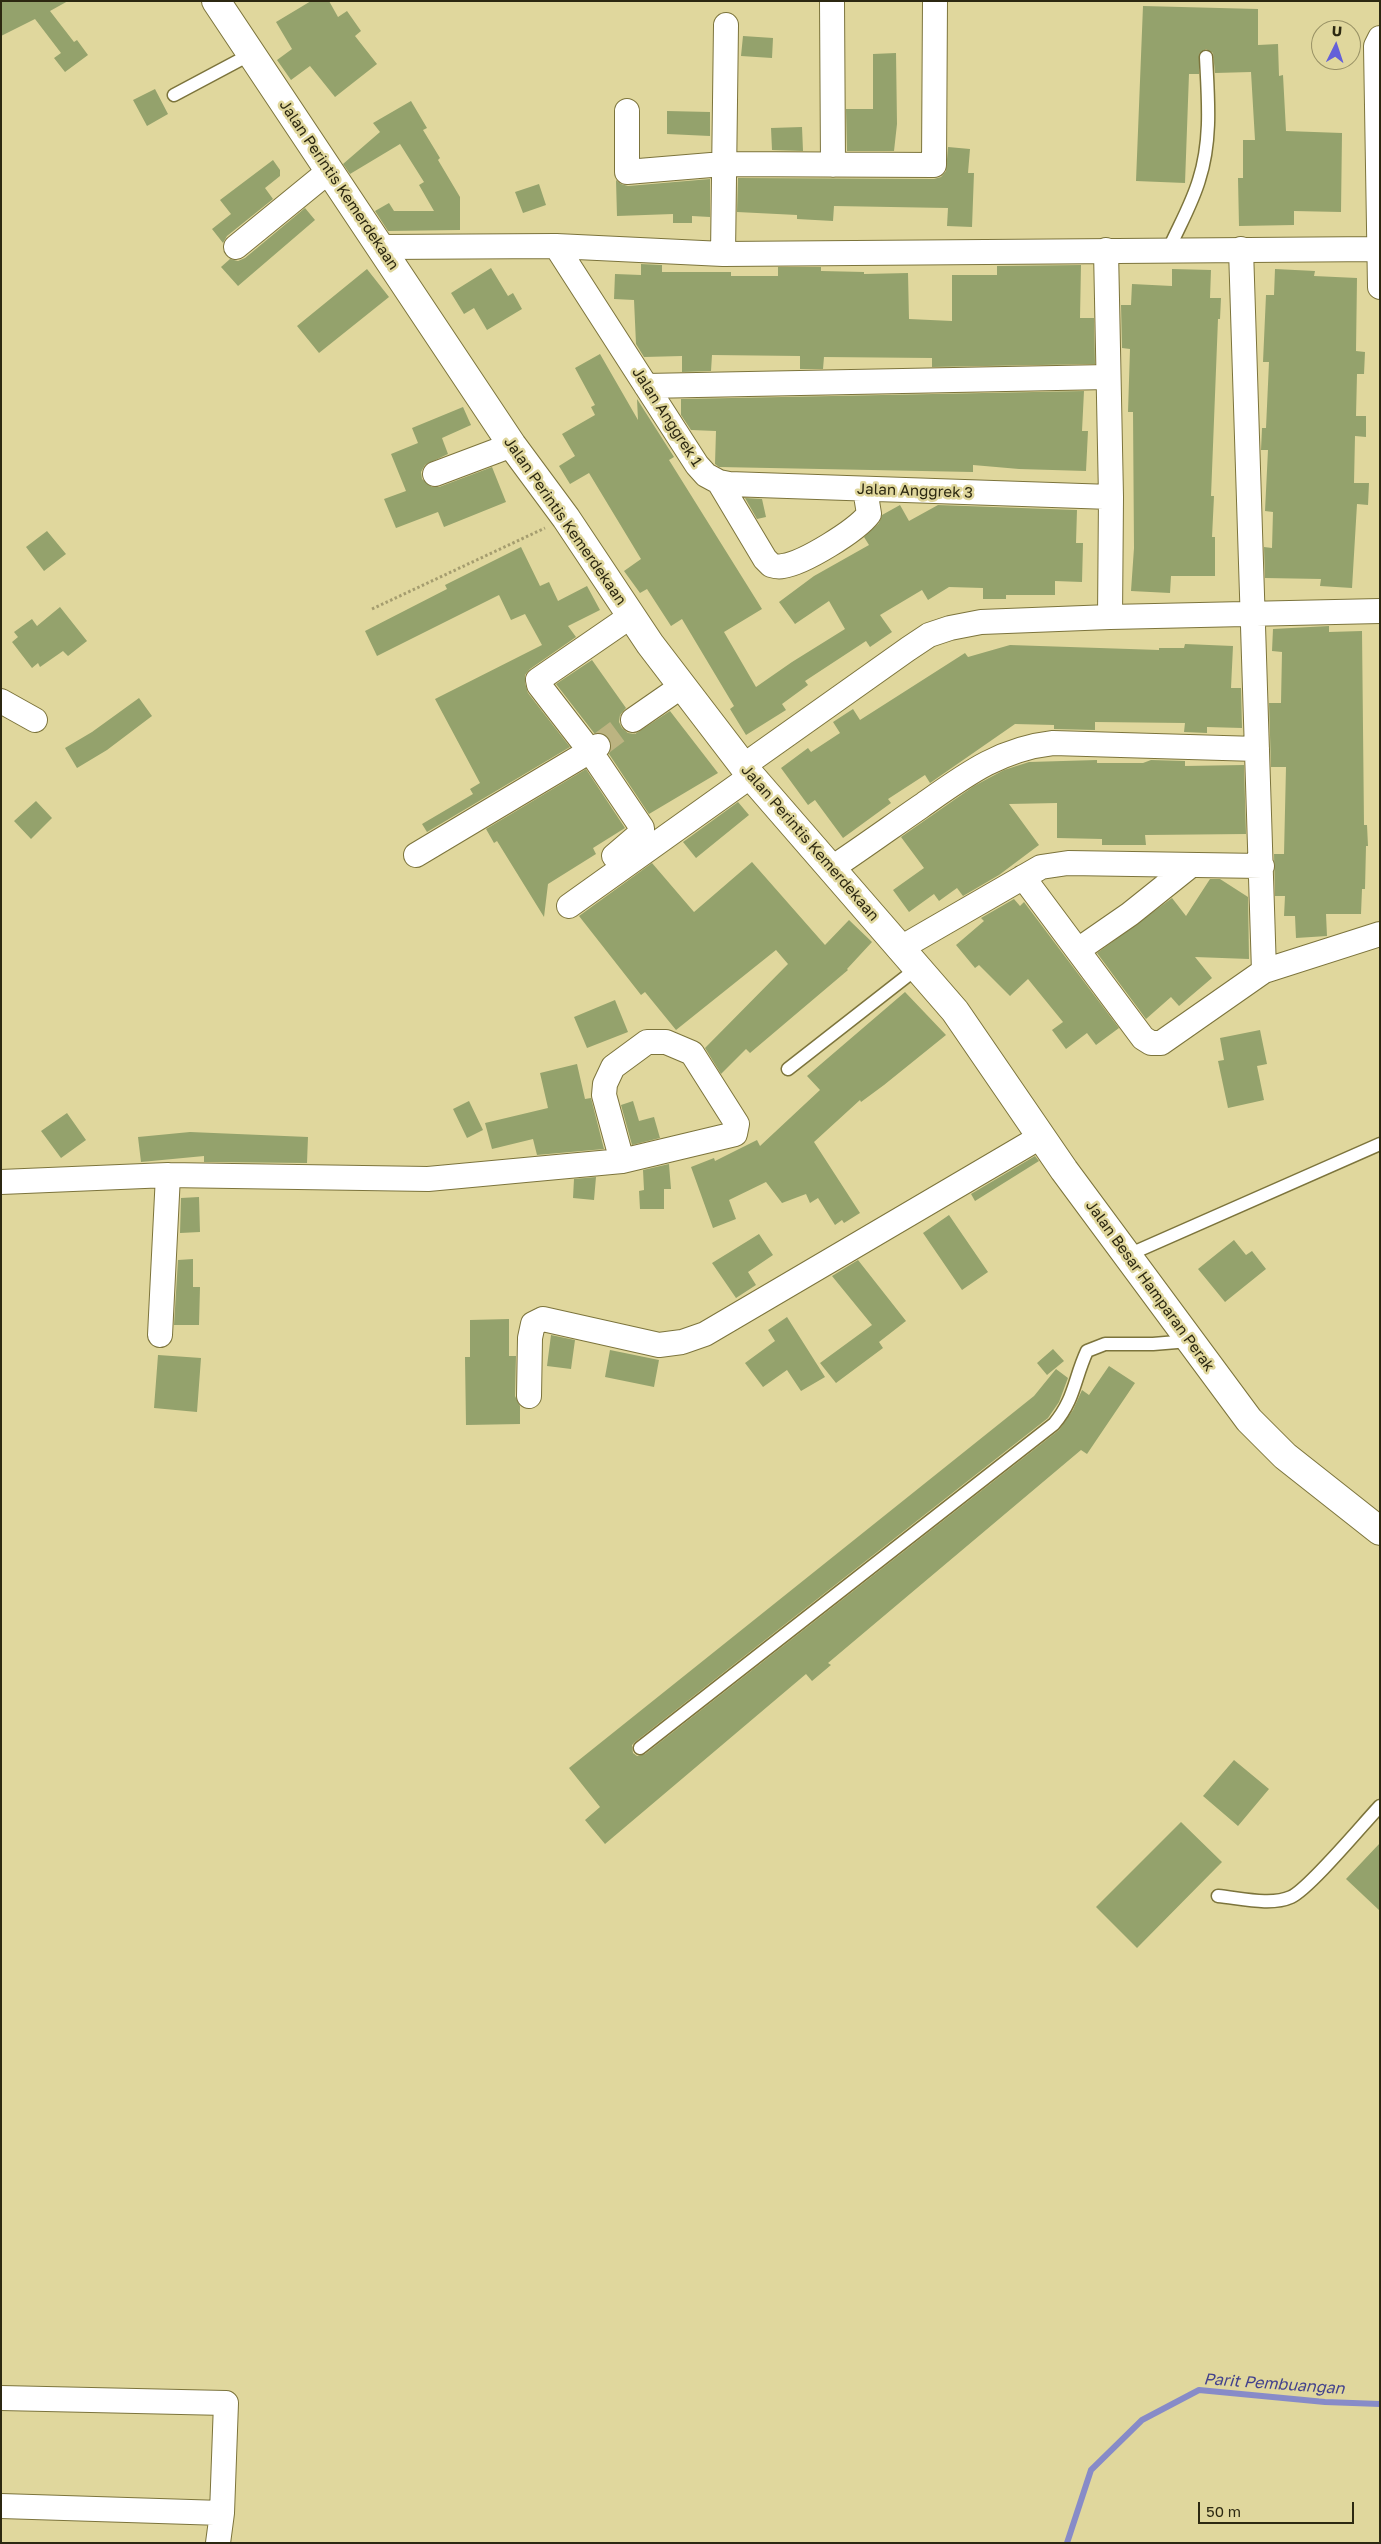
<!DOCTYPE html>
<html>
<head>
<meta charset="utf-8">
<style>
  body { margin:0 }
  #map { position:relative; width:1381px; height:2544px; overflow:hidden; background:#e0d79d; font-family:"Golos Text",sans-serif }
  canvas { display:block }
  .frame { position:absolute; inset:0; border:2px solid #2c2811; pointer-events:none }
  .north { position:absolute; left:1311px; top:20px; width:50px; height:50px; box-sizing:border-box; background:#e0d79d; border:1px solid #989165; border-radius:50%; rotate:4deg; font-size:14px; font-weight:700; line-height:20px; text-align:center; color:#2c2811 }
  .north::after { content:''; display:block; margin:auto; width:18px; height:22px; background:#6460d9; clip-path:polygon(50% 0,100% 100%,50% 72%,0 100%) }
  .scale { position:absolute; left:1198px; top:2502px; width:156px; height:22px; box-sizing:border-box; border:2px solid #2c2811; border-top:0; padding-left:6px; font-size:15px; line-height:18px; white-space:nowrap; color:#2c2811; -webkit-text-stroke:4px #e0d79d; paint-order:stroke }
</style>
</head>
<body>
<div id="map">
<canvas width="1381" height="2544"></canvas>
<div class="frame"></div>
<div class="north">U</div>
<div class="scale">50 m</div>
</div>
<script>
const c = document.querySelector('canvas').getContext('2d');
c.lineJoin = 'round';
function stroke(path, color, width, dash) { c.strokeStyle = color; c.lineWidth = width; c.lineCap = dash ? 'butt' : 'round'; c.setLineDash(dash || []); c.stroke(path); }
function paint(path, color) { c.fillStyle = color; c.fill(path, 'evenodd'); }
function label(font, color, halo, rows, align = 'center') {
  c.font = font + ' "Golos Text",sans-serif'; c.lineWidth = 5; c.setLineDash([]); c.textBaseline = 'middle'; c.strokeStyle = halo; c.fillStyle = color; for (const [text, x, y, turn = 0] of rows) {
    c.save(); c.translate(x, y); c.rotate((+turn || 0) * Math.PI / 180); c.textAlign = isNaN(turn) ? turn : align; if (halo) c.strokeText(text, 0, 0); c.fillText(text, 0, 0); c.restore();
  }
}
stroke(new Path2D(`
  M 1067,2543 L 1091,2470 L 1142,2420 L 1199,2390 L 1325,2402 L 1380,2404`), '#878bc8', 6);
paint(new Path2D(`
  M 1,1 L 68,1 L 50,11 L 74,42 L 77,40 L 88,55 L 65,72 L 54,58 L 61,53 L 35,19 L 1,36 Z
  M 311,1 L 329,1 L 338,17 L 347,11 L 361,31 L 355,36 L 377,64 L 335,97 L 310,66 L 291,80 L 277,60 L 292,49 L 276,22 Z
  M 1143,6 L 1258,9 L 1258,45 L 1278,44 L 1279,76 L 1283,75 L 1286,131 L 1342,133 L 1341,212 L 1294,211 L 1294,225 L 1239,226 L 1238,178 L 1243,178 L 1243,140 L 1255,140 L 1251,72 L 1215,73 L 1213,53 L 1206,49 L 1199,54 L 1199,74 L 1189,74 L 1185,183 L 1136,181 Z
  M 743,36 L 773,38 L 772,58 L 741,56 Z
  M 896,53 L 897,124 L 894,151 L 847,151 L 846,109 L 873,109 L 873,54 Z
  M 155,89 L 168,114 L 147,126 L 133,100 Z
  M 411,101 L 427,128 L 423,130 L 440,158 L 438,160 L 460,197 L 460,230 L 388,231 L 375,211 L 389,203 L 394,211 L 434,211 L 419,185 L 424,182 L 400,144 L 350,174 L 343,164 L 380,132 L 373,123 Z
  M 667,111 L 710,112 L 710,136 L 667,134 Z
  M 802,127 L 803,151 L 772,150 L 771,128 Z
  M 948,147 L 970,149 L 968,173 L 974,173 L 972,227 L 947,226 L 948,208 L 834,206 L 833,221 L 797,219 L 797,215 L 737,212 L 738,178 L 934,179 L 941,177 L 946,171 Z
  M 273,160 L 280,170 L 280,176 L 265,188 L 273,199 L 227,236 L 223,243 L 212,229 L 231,214 L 220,200 Z
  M 710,179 L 710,217 L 692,216 L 692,223 L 673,223 L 673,214 L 617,216 L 616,180 L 621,184 L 628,186 Z
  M 539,184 L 546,205 L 523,213 L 515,192 Z
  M 305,208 L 315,220 L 238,286 L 221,267 L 230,259 L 238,261 L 245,258 Z
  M 641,264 L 662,265 L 662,272 L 731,272 L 731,276 L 778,276 L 778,267 L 821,267 L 821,271 L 864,272 L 864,274 L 908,273 L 909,319 L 952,321 L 952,275 L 997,275 L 997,266 L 1081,265 L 1080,318 L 1094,318 L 1095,364 L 932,367 L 932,358 L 824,357 L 823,369 L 800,369 L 800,356 L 712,355 L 711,371 L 682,372 L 682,356 L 644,357 L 636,344 L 634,300 L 614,299 L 615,274 L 641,275 Z
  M 491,268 L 508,296 L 513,293 L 522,309 L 487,330 L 474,308 L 464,314 L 451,293 Z
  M 367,269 L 389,297 L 319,353 L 297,326 Z
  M 1172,269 L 1211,270 L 1210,298 L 1221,298 L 1220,319 L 1218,319 L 1211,496 L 1214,496 L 1212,537 L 1215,537 L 1215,576 L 1171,576 L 1170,593 L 1131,591 L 1134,548 L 1133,412 L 1128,412 L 1130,349 L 1122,348 L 1121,305 L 1131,305 L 1132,284 L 1172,286 Z
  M 1275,269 L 1315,271 L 1314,276 L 1357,278 L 1356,351 L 1365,352 L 1364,374 L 1357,374 L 1356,416 L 1366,416 L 1366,437 L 1355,436 L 1354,483 L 1369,483 L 1368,505 L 1357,504 L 1352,588 L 1320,586 L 1321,579 L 1265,578 L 1264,547 L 1272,548 L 1273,512 L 1265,511 L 1268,450 L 1261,450 L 1262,428 L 1266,428 L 1269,362 L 1263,362 L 1266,295 L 1274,295 Z
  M 600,354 L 638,420 L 637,399 L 674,457 L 669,460 L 762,609 L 724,632 L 756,687 L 792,662 L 845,629 L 829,601 L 795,624 L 779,602 L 814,576 L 869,545 L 864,537 L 879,523 L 882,515 L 900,505 L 909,521 L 938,505 L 1077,510 L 1076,543 L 1083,543 L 1082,582 L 1055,581 L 1055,595 L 1006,595 L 1006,599 L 983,599 L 983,588 L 949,587 L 928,600 L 922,590 L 880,615 L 892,632 L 870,647 L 866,641 L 805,681 L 808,685 L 782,704 L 786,710 L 746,735 L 730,709 L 734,706 L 682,619 L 671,626 L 647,589 L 640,593 L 624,571 L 641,559 L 589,473 L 570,484 L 559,466 L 575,456 L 562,434 L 595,415 L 591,407 L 595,405 L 575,368 Z
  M 1084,391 L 1082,431 L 1088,431 L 1086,471 L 1019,469 L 973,465 L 973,472 L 719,467 L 715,464 L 716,431 L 691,430 L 681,415 L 681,399 Z
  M 463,407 L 471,425 L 442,438 L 448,454 L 425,465 L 421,472 L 422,479 L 432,487 L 439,487 L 492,467 L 506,502 L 444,527 L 438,512 L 396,528 L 384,499 L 406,491 L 391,454 L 418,443 L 412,428 Z
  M 745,498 L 762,499 L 766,517 L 757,519 Z
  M 47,531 L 66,554 L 44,571 L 26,547 Z
  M 521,547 L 540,586 L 549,582 L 558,601 L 587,586 L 600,610 L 568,626 L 576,637 L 530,669 L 525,675 L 525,683 L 528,693 L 570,747 L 427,832 L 422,824 L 473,794 L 470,789 L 480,783 L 435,699 L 542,645 L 525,614 L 511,620 L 499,595 L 377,656 L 365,631 L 447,589 L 445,585 Z
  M 60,607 L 87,641 L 68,656 L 63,651 L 40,667 L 38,663 L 32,668 L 12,642 L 18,637 L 14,632 L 32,619 L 37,626 Z
  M 1329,626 L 1329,632 L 1362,631 L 1364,825 L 1367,825 L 1368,846 L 1366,846 L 1365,889 L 1362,889 L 1361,914 L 1326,914 L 1327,936 L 1296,938 L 1295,916 L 1284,916 L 1285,896 L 1275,896 L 1274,854 L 1284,854 L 1286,767 L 1271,767 L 1269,703 L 1281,703 L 1282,652 L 1272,651 L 1273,629 Z
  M 1185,644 L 1233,646 L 1231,688 L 1241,688 L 1242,728 L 1207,727 L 1207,733 L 1184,732 L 1185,723 L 1095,722 L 1095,730 L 1054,729 L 1054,725 L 1015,724 L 930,783 L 925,775 L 888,799 L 891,803 L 843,838 L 815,800 L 808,805 L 781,768 L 808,748 L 811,752 L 840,733 L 833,722 L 853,709 L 860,720 L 965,653 L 968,657 L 1010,645 L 1159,650 L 1159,648 L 1184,648 Z
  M 592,660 L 626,708 L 620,715 L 619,722 L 622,728 L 628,733 L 635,734 L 670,711 L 718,773 L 649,814 L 609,754 L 612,746 L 609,738 L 604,734 L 594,733 L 556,684 Z
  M 139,698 L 152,716 L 107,750 L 77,768 L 65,748 L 92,732 Z
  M 1097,760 L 1097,763 L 1143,763 L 1151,760 L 1185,761 L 1185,766 L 1244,765 L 1246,834 L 1145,835 L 1146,845 L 1102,845 L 1102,839 L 1057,838 L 1057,803 L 1009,804 L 1039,845 L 999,875 L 963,896 L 957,888 L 939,901 L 934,894 L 909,912 L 893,890 L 924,868 L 901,837 L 974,786 L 1004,770 L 1029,762 Z
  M 586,769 L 625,828 L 593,848 L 596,854 L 548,884 L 544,917 L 497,841 L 494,843 L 486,829 Z
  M 36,801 L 52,818 L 31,839 L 14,821 Z
  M 738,802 L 749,815 L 696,858 L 683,842 Z
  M 752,862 L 825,945 L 849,920 L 872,942 L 847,969 L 848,970 L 750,1053 L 746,1049 L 721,1074 L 705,1048 L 788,964 L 776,950 L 676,1030 L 645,992 L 641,995 L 579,916 L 652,863 L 694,912 Z
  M 1210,879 L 1220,879 L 1248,897 L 1249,959 L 1195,957 L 1212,978 L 1179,1006 L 1171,997 L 1146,1019 L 1097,953 L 1172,898 L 1186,916 Z
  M 1014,899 L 1020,906 L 1024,902 L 1119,1028 L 1096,1045 L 1087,1033 L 1066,1049 L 1052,1030 L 1063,1022 L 1028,979 L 1010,996 L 979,965 L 975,968 L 956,945 L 984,921 L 981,918 Z
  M 905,992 L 946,1035 L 884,1085 L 861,1102 L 860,1100 L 814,1142 L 860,1213 L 844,1223 L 842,1220 L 835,1225 L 818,1198 L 810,1203 L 806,1194 L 782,1203 L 766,1182 L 729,1200 L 736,1219 L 713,1228 L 691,1167 L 714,1158 L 715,1161 L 757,1140 L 760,1146 L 820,1090 L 807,1076 Z
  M 615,1000 L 628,1032 L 587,1048 L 574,1017 Z
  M 1260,1030 L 1267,1064 L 1257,1066 L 1264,1100 L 1228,1108 L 1218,1061 L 1224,1060 L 1220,1038 Z
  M 577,1064 L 585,1099 L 591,1098 L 604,1149 L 537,1155 L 533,1139 L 492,1149 L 485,1123 L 548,1108 L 540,1073 Z
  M 469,1101 L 483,1130 L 467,1138 L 453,1109 Z
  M 633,1101 L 639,1121 L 654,1117 L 660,1138 L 632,1145 L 621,1105 Z
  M 67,1113 L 86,1140 L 61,1158 L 41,1131 Z
  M 190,1132 L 308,1137 L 307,1163 L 204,1162 L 204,1156 L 141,1162 L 138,1137 Z
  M 1035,1156 L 1039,1161 L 975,1201 L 971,1194 Z
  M 669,1164 L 671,1189 L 664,1189 L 664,1209 L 640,1209 L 639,1191 L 644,1190 L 643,1170 Z
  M 596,1177 L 594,1200 L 573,1198 L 574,1179 Z
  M 199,1197 L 200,1232 L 180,1233 L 181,1198 Z
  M 949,1215 L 988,1272 L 962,1290 L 923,1233 Z
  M 759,1234 L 773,1255 L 748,1272 L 756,1285 L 736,1298 L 712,1263 Z
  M 1234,1240 L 1246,1255 L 1252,1251 L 1266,1269 L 1225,1302 L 1198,1269 Z
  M 193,1259 L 193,1287 L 200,1287 L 199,1325 L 174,1325 L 178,1260 Z
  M 858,1260 L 906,1321 L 879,1342 L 883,1348 L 836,1383 L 820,1363 L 872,1325 L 832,1276 Z
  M 787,1317 L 825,1377 L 801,1391 L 787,1370 L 763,1387 L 745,1363 L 775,1341 L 768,1330 Z
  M 509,1319 L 509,1356 L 516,1356 L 515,1396 L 520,1406 L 520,1424 L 466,1425 L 465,1357 L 470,1357 L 470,1320 Z
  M 551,1335 L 575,1340 L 571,1369 L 547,1366 Z
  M 1053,1349 L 1064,1361 L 1047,1375 L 1037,1363 Z
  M 610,1350 L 659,1360 L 654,1387 L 605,1377 Z
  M 158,1355 L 201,1358 L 197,1412 L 154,1408 Z
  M 1109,1366 L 1135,1383 L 1087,1454 L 1081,1450 L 828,1663 L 831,1665 L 812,1681 L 806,1674 L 605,1844 L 585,1820 L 600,1807 L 569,1768 L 1034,1396 L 1056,1369 L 1068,1378 L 1059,1402 L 1048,1418 L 635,1742 L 632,1745 L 633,1753 L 637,1756 L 645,1754 L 1059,1430 L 1073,1410 L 1082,1390 L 1089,1395 Z
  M 1234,1760 L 1269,1789 L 1238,1826 L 1203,1796 Z
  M 1181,1822 L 1222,1862 L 1137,1948 L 1096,1907 Z
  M 1380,1843 L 1380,1911 L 1346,1879 Z`), '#94a26c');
stroke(new Path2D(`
  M 598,746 L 633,720`), '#bcb481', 24, [24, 12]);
const service = new Path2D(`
  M 174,95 L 251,54
  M 1168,251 C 1178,228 1192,204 1199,180 C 1212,140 1208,98 1206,57
  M 788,1069 L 916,969
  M 1128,1255 L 1380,1144
  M 640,1748 L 1054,1424 C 1075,1399 1074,1379 1087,1351 L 1105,1344 L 1153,1344 L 1189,1341
  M 1218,1896 C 1240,1898 1271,1906 1291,1897 C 1309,1889 1363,1824 1380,1806`);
const minor = new Path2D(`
  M 832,1 L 833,165
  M 1380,38 L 1376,46 L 1380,287
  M 627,111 L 627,172 L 723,164 L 934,165 L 935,1
  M 556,246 L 697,465 L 706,475 L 719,482 L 765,559 L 771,565 C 774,566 779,567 783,566 C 804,563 856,531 869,514 L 865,489
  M 236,247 L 329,171
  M 382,247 L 556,246 L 723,254 L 1380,249
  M 1241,249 L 1264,971
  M 1106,250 L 1111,497 L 1110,617
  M 723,254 L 726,25
  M 646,386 L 1108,377
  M 435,474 L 512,445
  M 719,482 L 729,484 L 1111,497
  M 1,701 L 35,720
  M 633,720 L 682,686
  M 598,746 L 590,751 L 642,828 L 642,832 L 614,856
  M 743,766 L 908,649 L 929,635 L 950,628 L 981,622 L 1110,617 L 1380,611
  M 416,855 L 590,751 L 539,685 L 538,680 L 631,616
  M 832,868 C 862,848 891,827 920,807 C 964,776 999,749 1053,743 L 1257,749
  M 1023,877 L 1143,1038 L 1151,1043 L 1161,1043 L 1264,971 L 1380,934
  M 569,906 L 751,776
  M 899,949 L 1041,867 L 1068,863 L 1262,866
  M 1078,950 L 1130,914 L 1190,866
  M 1,1182 L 168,1175 L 428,1179 L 622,1161 L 735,1134 L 737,1124 L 692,1053 L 666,1042 L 647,1042 L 613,1067 L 605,1084 L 604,1095 L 622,1161
  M 160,1335 L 168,1175
  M 529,1396 L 530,1338 L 533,1324 L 543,1319 L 659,1345 L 682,1342 L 705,1334 L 1042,1136
  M 1,2398 L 226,2403 L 222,2513 L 218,2543
  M 1,2506 L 222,2513`);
const primary = new Path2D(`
  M 216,1 L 512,445 L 566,518 L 650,644 L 751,776 L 955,1011 L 1064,1170 L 1249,1420 L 1285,1456 L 1380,1531`);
stroke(service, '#7c743c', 15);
stroke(minor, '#7c743c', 26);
stroke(primary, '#7c743c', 30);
stroke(new Path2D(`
  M 372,609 L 545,528`), '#a59d6f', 3, [2.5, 2.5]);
stroke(service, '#fff', 12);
stroke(minor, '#fff', 24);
stroke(primary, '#fff', 28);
label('15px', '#2c2811', '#e0d79d', [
  ["Jalan Perintis Kemerdekaan",339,185,56],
  ["Jalan Anggrek 1",667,417,57],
  ["Jalan Anggrek 3",915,491,2],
  ["Jalan Perintis Kemerdekaan",565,521,55],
  ["Jalan Perintis Kemerdekaan",810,843,49],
  ["Jalan Besar Hamparan Perak",1150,1286,54]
]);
label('italic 16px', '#43428c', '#e0d79d', [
  ["Parit Pembuangan",1274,2384,4]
]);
</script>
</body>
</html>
